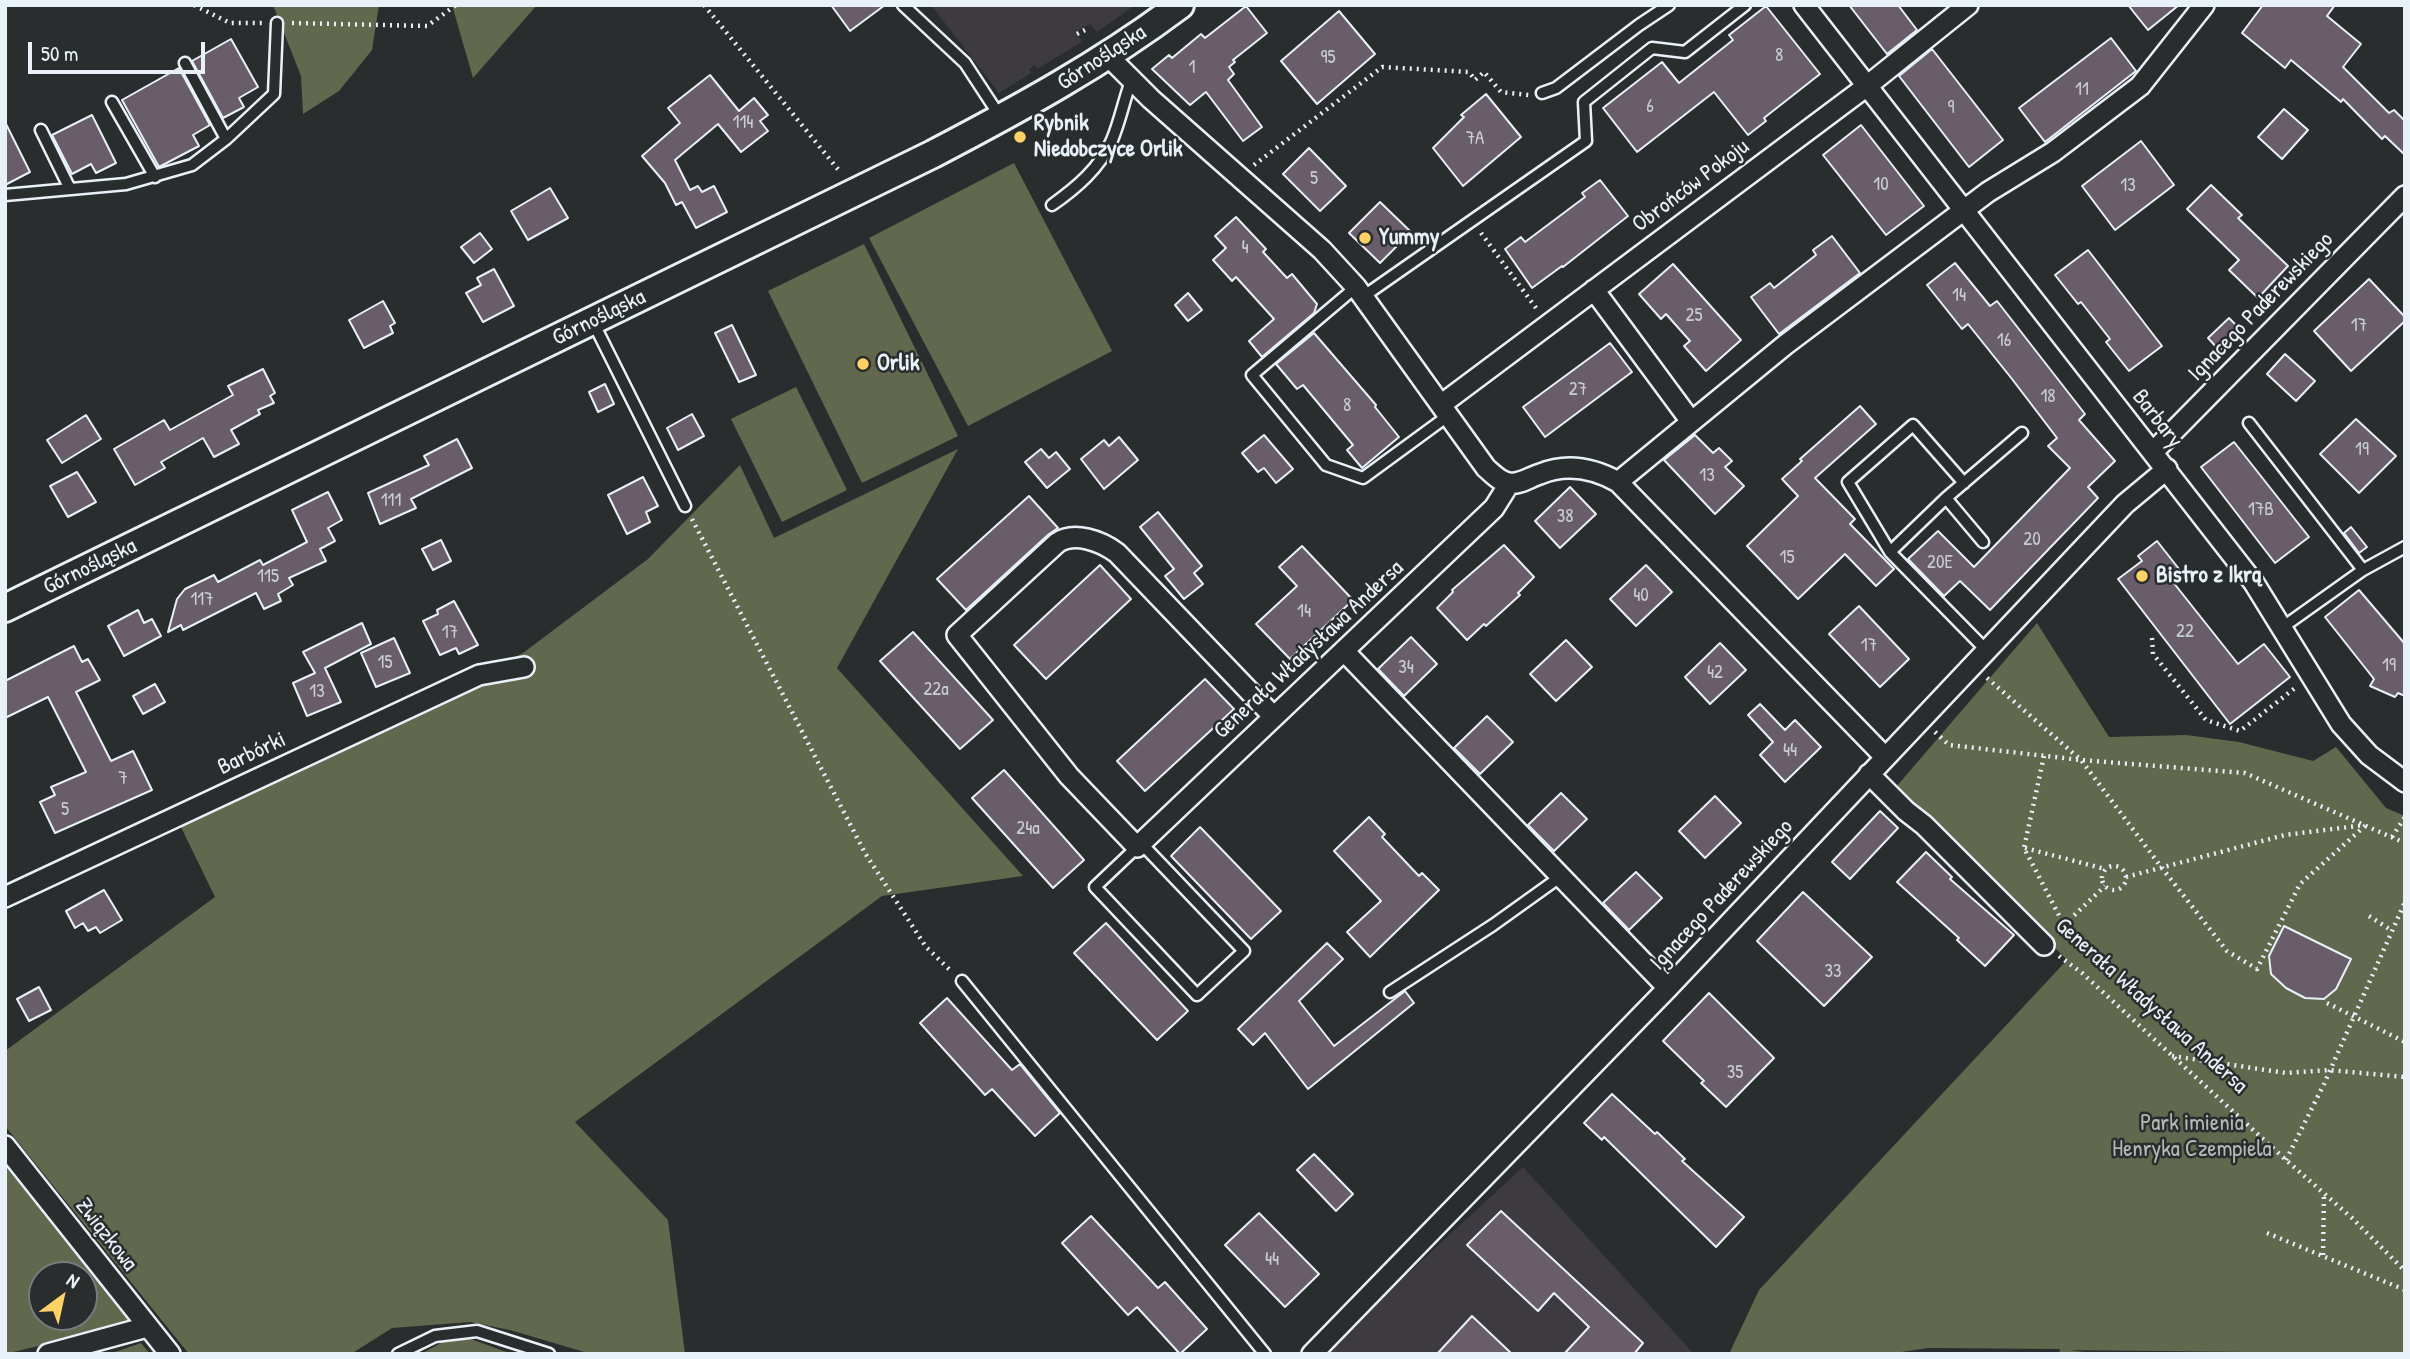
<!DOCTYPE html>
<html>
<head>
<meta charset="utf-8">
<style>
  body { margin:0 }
  #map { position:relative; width:2410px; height:1359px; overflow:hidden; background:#2a2d2e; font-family:"Patrick Hand",sans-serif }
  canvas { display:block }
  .frame { position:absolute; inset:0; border:7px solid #e8f1f8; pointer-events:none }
  .north { position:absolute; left:28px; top:1261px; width:70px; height:70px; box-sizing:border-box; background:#2a2d2e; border:2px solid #767b7f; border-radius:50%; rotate:33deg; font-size:19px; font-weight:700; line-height:28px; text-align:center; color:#e8f1f8 }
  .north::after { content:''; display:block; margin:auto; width:24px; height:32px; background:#ffd166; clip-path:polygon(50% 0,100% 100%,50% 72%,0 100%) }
  .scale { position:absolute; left:28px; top:42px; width:177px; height:32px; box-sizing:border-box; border:4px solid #e8f1f8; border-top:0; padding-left:9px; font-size:21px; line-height:24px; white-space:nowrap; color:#e8f1f8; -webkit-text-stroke:5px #2a2d2e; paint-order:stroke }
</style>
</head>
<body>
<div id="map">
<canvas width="2410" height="1359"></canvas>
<div class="frame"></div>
<div class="north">N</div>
<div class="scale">50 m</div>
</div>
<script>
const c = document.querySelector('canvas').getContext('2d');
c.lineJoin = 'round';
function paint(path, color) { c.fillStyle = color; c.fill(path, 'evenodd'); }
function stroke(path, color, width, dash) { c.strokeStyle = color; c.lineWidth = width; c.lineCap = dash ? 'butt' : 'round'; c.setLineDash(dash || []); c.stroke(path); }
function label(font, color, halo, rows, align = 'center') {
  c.font = font + ' "Patrick Hand",sans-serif'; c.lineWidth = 5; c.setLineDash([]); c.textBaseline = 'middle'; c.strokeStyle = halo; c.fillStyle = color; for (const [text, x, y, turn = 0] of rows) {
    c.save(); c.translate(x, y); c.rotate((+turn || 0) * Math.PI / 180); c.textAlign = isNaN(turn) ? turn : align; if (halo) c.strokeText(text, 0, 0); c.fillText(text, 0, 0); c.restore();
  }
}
paint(new Path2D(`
  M 931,5 L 1135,5 L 1097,32 L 1090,24 L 1076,32 L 1082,42 L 1037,69 L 1035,65 L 1029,69 L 1031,73 L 999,93 Z
  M 1523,1167 L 1694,1354 L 1322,1354 L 1328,1347 Z`), '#3d3b40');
paint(new Path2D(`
  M 273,5 L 379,5 L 372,50 L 339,91 L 303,114 L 301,76 Z
  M 452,5 L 537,5 L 473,78 Z
  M 1014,163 L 1112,351 L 968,426 L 869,238 Z
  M 864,244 L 958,436 L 862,483 L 768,291 Z
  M 796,387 L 847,490 L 782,522 L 731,419 Z
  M 958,449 L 837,668 L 1023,876 L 882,896 L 575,1122 L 668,1220 L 685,1354 L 591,1354 L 510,1330 L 470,1322 L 392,1328 L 351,1354 L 189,1354 L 5,1126 L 5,1051 L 215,897 L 180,825 L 523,653 L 648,559 L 740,465 L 774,538 Z
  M 2037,623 L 2109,737 L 2186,735 L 2239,742 L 2313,761 L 2336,747 L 2386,808 L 2405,816 L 2405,1354 L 2253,1354 L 2247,1352 L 2070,1350 L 2097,1354 L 2059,1354 L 2060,1349 L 1928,1348 L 1888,1354 L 1729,1354 L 1759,1290 L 2067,960 L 1896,787 Z
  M 5,1163 L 134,1323 L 5,1354 ZM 42,1275 L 84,1275 L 84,1317 L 42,1317 Z
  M 457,1334 L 512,1354 L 421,1354 Z
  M 141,1343 L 150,1354 L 109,1354 Z`), '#62684e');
const building = new Path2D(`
  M 831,5 L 885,5 L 850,31 Z
  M 1849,5 L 1898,5 L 1917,30 L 1887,54 Z
  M 2128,5 L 2179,5 L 2148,30 Z
  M 2263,5 L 2335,5 L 2327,16 L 2361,44 L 2343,67 L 2389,113 L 2394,110 L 2405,121 L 2405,155 L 2385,136 L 2382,139 L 2343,99 L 2341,102 L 2291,60 L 2285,68 L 2242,33 Z
  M 1246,6 L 1267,33 L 1233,60 L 1235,62 L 1229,67 L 1234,74 L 1228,80 L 1262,127 L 1243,141 L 1206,92 L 1190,105 L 1152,69 L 1169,55 L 1172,58 L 1201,34 L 1205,38 Z
  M 1766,6 L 1820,74 L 1764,118 L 1766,121 L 1748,135 L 1714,92 L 1637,152 L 1603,108 L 1662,62 L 1679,83 L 1733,40 L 1729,35 Z
  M 1339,11 L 1375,54 L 1317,104 L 1281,61 Z
  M 2111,38 L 2136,71 L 2045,142 L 2019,108 Z
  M 231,39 L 258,87 L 239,98 L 244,107 L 223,118 L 192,61 Z
  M 1932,49 L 2003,140 L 1969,167 L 1899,76 Z
  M 179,68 L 210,125 L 193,135 L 199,146 L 159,167 L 122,100 Z
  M 710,75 L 739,111 L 754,98 L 768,115 L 760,121 L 768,131 L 741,152 L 718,124 L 675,160 L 690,190 L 698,186 L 702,192 L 714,186 L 727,212 L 696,228 L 682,202 L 676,205 L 665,183 L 642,156 L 680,123 L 668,108 Z
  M 1486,94 L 1521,137 L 1463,186 L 1433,148 L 1464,117 L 1461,115 Z
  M 2284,109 L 2308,130 L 2282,159 L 2258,137 Z
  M 92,115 L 116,163 L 96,173 L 91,164 L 72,174 L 52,135 Z
  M 5,122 L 30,172 L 5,185 Z
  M 1861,125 L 1924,206 L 1886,235 L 1823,155 Z
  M 2141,141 L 2174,185 L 2115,230 L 2082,186 Z
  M 1309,148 L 1346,186 L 1320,211 L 1283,174 Z
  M 1600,180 L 1628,216 L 1563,267 L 1562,266 L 1532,288 L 1505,249 L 1521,237 L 1525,242 L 1585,197 L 1582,193 Z
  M 2211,185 L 2242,215 L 2238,218 L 2288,266 L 2258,298 L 2229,270 L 2239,260 L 2187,209 Z
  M 550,188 L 568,218 L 528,240 L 511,211 Z
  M 1380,202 L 1411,232 L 1380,263 L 1349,233 Z
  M 1236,217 L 1266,249 L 1263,252 L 1287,278 L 1292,274 L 1317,304 L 1314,313 L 1262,357 L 1249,341 L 1274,319 L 1236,277 L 1232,281 L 1213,260 L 1226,248 L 1215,236 Z
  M 480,233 L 492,249 L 474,263 L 461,247 Z
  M 1832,236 L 1860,273 L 1779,334 L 1751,297 L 1770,283 L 1774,288 L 1816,255 L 1813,250 Z
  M 2088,250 L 2162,346 L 2129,371 L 2106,342 L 2110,339 L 2081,302 L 2078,304 L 2055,275 Z
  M 1955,263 L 1990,306 L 1997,301 L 2085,414 L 2079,420 L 2115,461 L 2088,487 L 2098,498 L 1990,610 L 1960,581 L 1944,596 L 1908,559 L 1938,531 L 1974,567 L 2070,468 L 2048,446 L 2057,438 L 2012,379 L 1968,324 L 1962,329 L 1927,285 Z
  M 1673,264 L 1741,340 L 1706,371 L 1684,346 L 1690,341 L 1666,314 L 1661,319 L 1639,294 Z
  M 494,269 L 514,306 L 483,322 L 466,293 L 481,285 L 477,278 Z
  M 2369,279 L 2405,317 L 2405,321 L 2351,371 L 2314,331 Z
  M 1188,293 L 1202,310 L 1188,321 L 1175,305 Z
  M 383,301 L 395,323 L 390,326 L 393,333 L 364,348 L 349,320 Z
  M 2229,318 L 2242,331 L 2220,351 L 2208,338 Z
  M 732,325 L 756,375 L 739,382 L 715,333 Z
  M 1314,333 L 1376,405 L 1375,407 L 1399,437 L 1362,468 L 1347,450 L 1353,445 L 1303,385 L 1297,389 L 1276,364 Z
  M 1610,343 L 1632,372 L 1545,437 L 1523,407 Z
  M 2285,354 L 2315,381 L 2296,401 L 2267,374 Z
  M 263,369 L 275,393 L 270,396 L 274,403 L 258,410 L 260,414 L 231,430 L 239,444 L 214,457 L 203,438 L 161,462 L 165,468 L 135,485 L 114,449 L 164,420 L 170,430 L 233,395 L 228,386 Z
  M 605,384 L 614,404 L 598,412 L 589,392 Z
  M 1860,406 L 1876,424 L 1815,478 L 1855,519 L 1850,524 L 1894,569 L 1876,586 L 1845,554 L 1798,599 L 1747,546 L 1798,496 L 1782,479 L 1802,461 L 1800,459 Z
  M 692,414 L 704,436 L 678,450 L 667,428 Z
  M 86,415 L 101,439 L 62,463 L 47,440 Z
  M 2356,419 L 2396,456 L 2359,493 L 2320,454 Z
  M 1264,435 L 1293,469 L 1276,483 L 1264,468 L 1258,472 L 1242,453 Z
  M 1695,435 L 1713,453 L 1719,448 L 1732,461 L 1725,467 L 1744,486 L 1715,514 L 1664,460 Z
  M 1119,437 L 1138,460 L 1104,489 L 1081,459 L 1104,440 L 1109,446 Z
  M 457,439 L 472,468 L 411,499 L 416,508 L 380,524 L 368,493 L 429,465 L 424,456 Z
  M 2234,442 L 2309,537 L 2275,563 L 2201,467 Z
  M 1041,449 L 1049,458 L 1056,452 L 1070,469 L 1047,488 L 1025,462 Z
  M 77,472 L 96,502 L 68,517 L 50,486 Z
  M 643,477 L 658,506 L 646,512 L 650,522 L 627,534 L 608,495 Z
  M 1570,487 L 1596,514 L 1560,548 L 1535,521 Z
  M 328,492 L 342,520 L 328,528 L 335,541 L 320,549 L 326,561 L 289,578 L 293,585 L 278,594 L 281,601 L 264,609 L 256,593 L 183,630 L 181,625 L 168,632 L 177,599 L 185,589 L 214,575 L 218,582 L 260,560 L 263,565 L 307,542 L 292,510 Z
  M 1029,496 L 1058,528 L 1049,534 L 966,610 L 937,579 Z
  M 1158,512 L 1202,566 L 1194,573 L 1203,584 L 1184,599 L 1165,576 L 1174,569 L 1140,527 Z
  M 2351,527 L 2367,547 L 2359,553 L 2344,533 Z
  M 441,540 L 451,561 L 433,570 L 422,549 Z
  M 2157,541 L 2179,569 L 2169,577 L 2238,664 L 2264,644 L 2290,677 L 2230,724 L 2118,579 L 2142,561 L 2138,556 Z
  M 1504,545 L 1534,577 L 1518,593 L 1520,595 L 1486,626 L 1484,624 L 1467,640 L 1437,608 L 1453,592 L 1452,590 Z
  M 1302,546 L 1353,600 L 1290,659 L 1256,624 L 1297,586 L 1279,567 Z
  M 1100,565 L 1131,599 L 1046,679 L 1014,645 Z
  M 1646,565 L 1672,592 L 1636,626 L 1610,599 Z
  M 2359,590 L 2405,644 L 2405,696 L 2398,693 L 2395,697 L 2370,686 L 2374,679 L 2325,617 Z
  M 454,601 L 478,645 L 459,654 L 456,648 L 440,655 L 423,621 L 438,614 L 437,610 Z
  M 1859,606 L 1909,659 L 1880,687 L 1829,634 Z
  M 138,610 L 144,623 L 152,619 L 161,636 L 124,656 L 108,626 Z
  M 362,623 L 371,644 L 325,668 L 341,702 L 307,716 L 293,683 L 315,673 L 303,652 Z
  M 913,632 L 993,720 L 960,749 L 880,661 Z
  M 1411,637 L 1437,664 L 1404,696 L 1378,669 Z
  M 394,638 L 410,673 L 376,687 L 361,653 Z
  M 1566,640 L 1592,667 L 1556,701 L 1530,674 Z
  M 1720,643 L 1746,670 L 1710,704 L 1685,677 Z
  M 74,646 L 82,662 L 88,659 L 100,680 L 76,692 L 111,761 L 133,751 L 152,790 L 55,833 L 40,802 L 55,795 L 51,787 L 86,772 L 48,697 L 5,718 L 5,681 Z
  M 1205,679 L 1234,709 L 1145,791 L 1117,761 Z
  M 155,684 L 165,702 L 143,714 L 133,696 Z
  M 1760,704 L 1785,730 L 1795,720 L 1821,747 L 1785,782 L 1760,755 L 1773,742 L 1748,715 Z
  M 1487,716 L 1513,742 L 1480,774 L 1454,748 Z
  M 1004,770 L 1084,860 L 1053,888 L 972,798 Z
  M 1561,793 L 1587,819 L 1554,851 L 1528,825 Z
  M 1715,796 L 1741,823 L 1705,858 L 1679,831 Z
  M 1880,811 L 1898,828 L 1850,879 L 1832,862 Z
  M 1369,817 L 1385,834 L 1382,837 L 1419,876 L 1422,873 L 1439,890 L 1370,957 L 1347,932 L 1381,901 L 1334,851 Z
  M 1200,827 L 1281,911 L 1251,939 L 1171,856 Z
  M 1926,852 L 1952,877 L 1950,879 L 2014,935 L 1985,966 L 1957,940 L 1959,938 L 1897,882 Z
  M 1636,872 L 1662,898 L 1629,930 L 1603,903 Z
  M 104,890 L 122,920 L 100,933 L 96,927 L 88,931 L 83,923 L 75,928 L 66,911 Z
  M 1803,892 L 1872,957 L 1824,1006 L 1757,941 Z
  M 1106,923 L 1188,1011 L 1157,1040 L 1074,953 Z
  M 2284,926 L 2351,959 L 2336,989 L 2324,999 L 2305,998 L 2286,988 L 2271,974 L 2269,956 Z
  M 1327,943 L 1343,959 L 1299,1001 L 1334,1046 L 1405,991 L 1414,1003 L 1308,1089 L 1265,1033 L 1253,1045 L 1238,1029 Z
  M 39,987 L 51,1010 L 29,1021 L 17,999 Z
  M 1709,993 L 1774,1058 L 1726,1107 L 1701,1083 L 1704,1081 L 1663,1041 Z
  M 947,998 L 1012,1070 L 1020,1064 L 1060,1113 L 1035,1136 L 992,1089 L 985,1095 L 920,1023 Z
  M 1612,1094 L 1655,1134 L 1657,1132 L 1685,1159 L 1682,1161 L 1744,1217 L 1716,1247 L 1604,1137 L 1602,1140 L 1584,1123 Z
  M 1314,1154 L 1353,1194 L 1336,1211 L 1297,1170 Z
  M 1501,1211 L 1643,1343 L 1634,1354 L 1564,1354 L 1589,1327 L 1554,1293 L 1538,1311 L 1467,1245 Z
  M 1259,1213 L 1319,1274 L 1285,1307 L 1225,1245 Z
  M 1091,1216 L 1158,1288 L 1165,1282 L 1207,1329 L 1180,1354 L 1137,1307 L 1128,1315 L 1062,1243 Z
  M 1472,1316 L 1512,1354 L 1437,1354 Z`);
paint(building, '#6a5d6a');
stroke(building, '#e8f1f8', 2);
const lane = new Path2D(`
  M 903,5 L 965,63 L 1001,118
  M 185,63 L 226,139
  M 1542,93 L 1556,88 L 1639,25 L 1669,5
  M 112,102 L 155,177
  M 41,130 L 70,189
  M 5,195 L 126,184 L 192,165 L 226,139 L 274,94 L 277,23
  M 1052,205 C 1076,188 1100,168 1112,140 C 1120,121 1124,100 1131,81
  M 1356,287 L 1252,375 L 1326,465 L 1363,478 L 1449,415
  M 1364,296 L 1586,141 L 1584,102 L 1652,48 L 1685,52 L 1745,5
  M 593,322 L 685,506
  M 2249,423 L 2363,570
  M 1964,483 L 1913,425 L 1848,482 L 1890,552 L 1987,651
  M 1983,542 L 1946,498 L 2022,433
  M 1890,552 L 1946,498
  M 2283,627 L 2363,570 L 2405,547
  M 1137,847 L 1095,887 L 1197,995 L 1244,951 L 1141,843
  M 962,981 L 1265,1354
  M 1390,992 L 1493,925 L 1560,877
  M 398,1354 L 435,1336 L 477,1331 L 549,1354`);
const street = new Path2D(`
  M 1804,5 L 2254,583 L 2341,724 L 2369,755 L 2405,782
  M 1108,56 L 1151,99 L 1322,250 L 1356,287 L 1486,468 C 1493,474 1500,482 1509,483 C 1519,485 1530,477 1540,474 C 1567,463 1593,468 1618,482 L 1885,757
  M 1594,290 L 1690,420
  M 1442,404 L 1867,86 L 1968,5
  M 2153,452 L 2405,196
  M 1618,482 L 1785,345 L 1988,192 L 2053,152 L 2140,86 L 2204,5
  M 1345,652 L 1668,988
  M 1274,717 L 1117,553 C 1101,541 1074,531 1057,543 L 957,635 L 1069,776 L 1137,847 L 1494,508 L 1509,484
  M 1869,774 L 1906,811 L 1924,825 L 2044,945
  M 5,897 L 479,675 L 524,667
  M 5,1146 L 170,1354
  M 48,1354 L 147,1327
  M 1312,1354 L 1668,988 L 2125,504 L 2167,469`);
const secondary = new Path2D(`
  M 5,608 L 933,154 C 1019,109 1103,63 1180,5`);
stroke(lane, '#e8f1f8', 15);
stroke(street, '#e8f1f8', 24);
stroke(secondary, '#e8f1f8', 32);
stroke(new Path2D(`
  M 194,5 L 230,23 L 263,23
  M 704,5 L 841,173
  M 292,23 L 427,26 L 456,5
  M 1077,34 L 1085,30
  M 1254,165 L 1382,67 L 1469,72 L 1475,80 L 1484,72 L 1501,92 L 1529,95
  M 1481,233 L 1536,308
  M 692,519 L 865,853 L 926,947 L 951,971
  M 2152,638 L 2153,654 L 2206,720 L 2240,731 L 2295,688
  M 1987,678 L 2081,760 L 2162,868 L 2227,951 L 2257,969 L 2300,884 L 2366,825
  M 1935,732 L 1949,745 L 2081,760 L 2245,773 L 2405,843
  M 2044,756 L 2024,848 L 2064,925 L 2063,935
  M 2392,837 L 2405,817
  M 2025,848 L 2105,869
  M2102 878a12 12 0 1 1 24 0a12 12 0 1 1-24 0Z
  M 2126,877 L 2285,835 L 2365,825
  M 2369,916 L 2391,930
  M 2064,925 L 2105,886
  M 2059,956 L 2082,973 L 2286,1160 L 2352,1218 L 2405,1271
  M 2327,1003 L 2405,1042
  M 2172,1056 L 2286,1073 L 2329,1070 L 2405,1077
  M 2286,1160 L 2324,1084 L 2405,902
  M 2267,1233 L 2405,1290
  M 2323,1255 L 2324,1194`), '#e8f1f8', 4.5, [2, 5]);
stroke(lane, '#2a2d2e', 10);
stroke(street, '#2a2d2e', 19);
stroke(secondary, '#2a2d2e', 26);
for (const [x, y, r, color] of [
  [1020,137,7,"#ffd166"],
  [1365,238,7,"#ffd166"],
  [863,364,7,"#ffd166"],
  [2142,576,7,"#ffd166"]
]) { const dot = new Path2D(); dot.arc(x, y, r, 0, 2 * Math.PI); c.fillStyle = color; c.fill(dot); stroke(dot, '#2a2d2e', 2.5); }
label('19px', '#c8ccd4', null, [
  ["8",1779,56],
  ["95",1328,58],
  ["1",1192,68],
  ["11",2082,90],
  ["6",1650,107],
  ["9",1951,108],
  ["114",743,123],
  ["7A",1475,139],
  ["5",1314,179],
  ["10",1881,185],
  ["13",2128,186],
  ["4",1245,248],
  ["14",1959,296],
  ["25",1694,316],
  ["17",2359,326],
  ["16",2004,341],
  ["27",1578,390],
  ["18",2048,397],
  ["8",1347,406],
  ["19",2362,450],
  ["13",1707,476],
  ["111",391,501],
  ["17B",2261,510],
  ["38",1565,517],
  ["20",2032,540],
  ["15",1787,558],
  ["20E",1940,563],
  ["115",268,577],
  ["40",1641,596],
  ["117",202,600],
  ["14",1304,612],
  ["22",2185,632],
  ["17",450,633],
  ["17",1869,646],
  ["15",385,663],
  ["19",2389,666],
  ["34",1406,668],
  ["42",1715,673],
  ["22a",936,690],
  ["13",317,692],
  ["44",1790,751],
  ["7",123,779],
  ["5",65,810],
  ["24a",1028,829],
  ["33",1833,972],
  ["35",1735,1073],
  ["44",1272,1260]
]);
label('23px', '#e8f1f8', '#2a2d2e', [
  ["Górnośląska",1102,58,-33],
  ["Obrońców Pokoju",1691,186,-37],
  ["Ignacego Paderewskiego",2261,307,-46],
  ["Górnośląska",599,318,-26],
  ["Barbary",2157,419,52],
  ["Górnośląska",90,567,-26],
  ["Generała Władysława Andersa",1309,650,-43],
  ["Barbórki",252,754,-25],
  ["Ignacego Paderewskiego",1722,895,-47],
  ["Generała Władysława Andersa",2151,1006,42],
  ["Związkowa",106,1235,52]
]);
label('bold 23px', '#e8f1f8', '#2a2d2e', [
  ["Rybnik",1034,124],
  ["Niedobczyce Orlik",1034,150],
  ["Yummy",1379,238],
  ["Orlik",877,364],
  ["Bistro z Ikrą",2156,576]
], 'left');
label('23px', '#b2bab4', '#2a2d2e', [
  ["Park imienia",2192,1124],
  ["Henryka Czempiela",2192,1150]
]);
</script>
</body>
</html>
